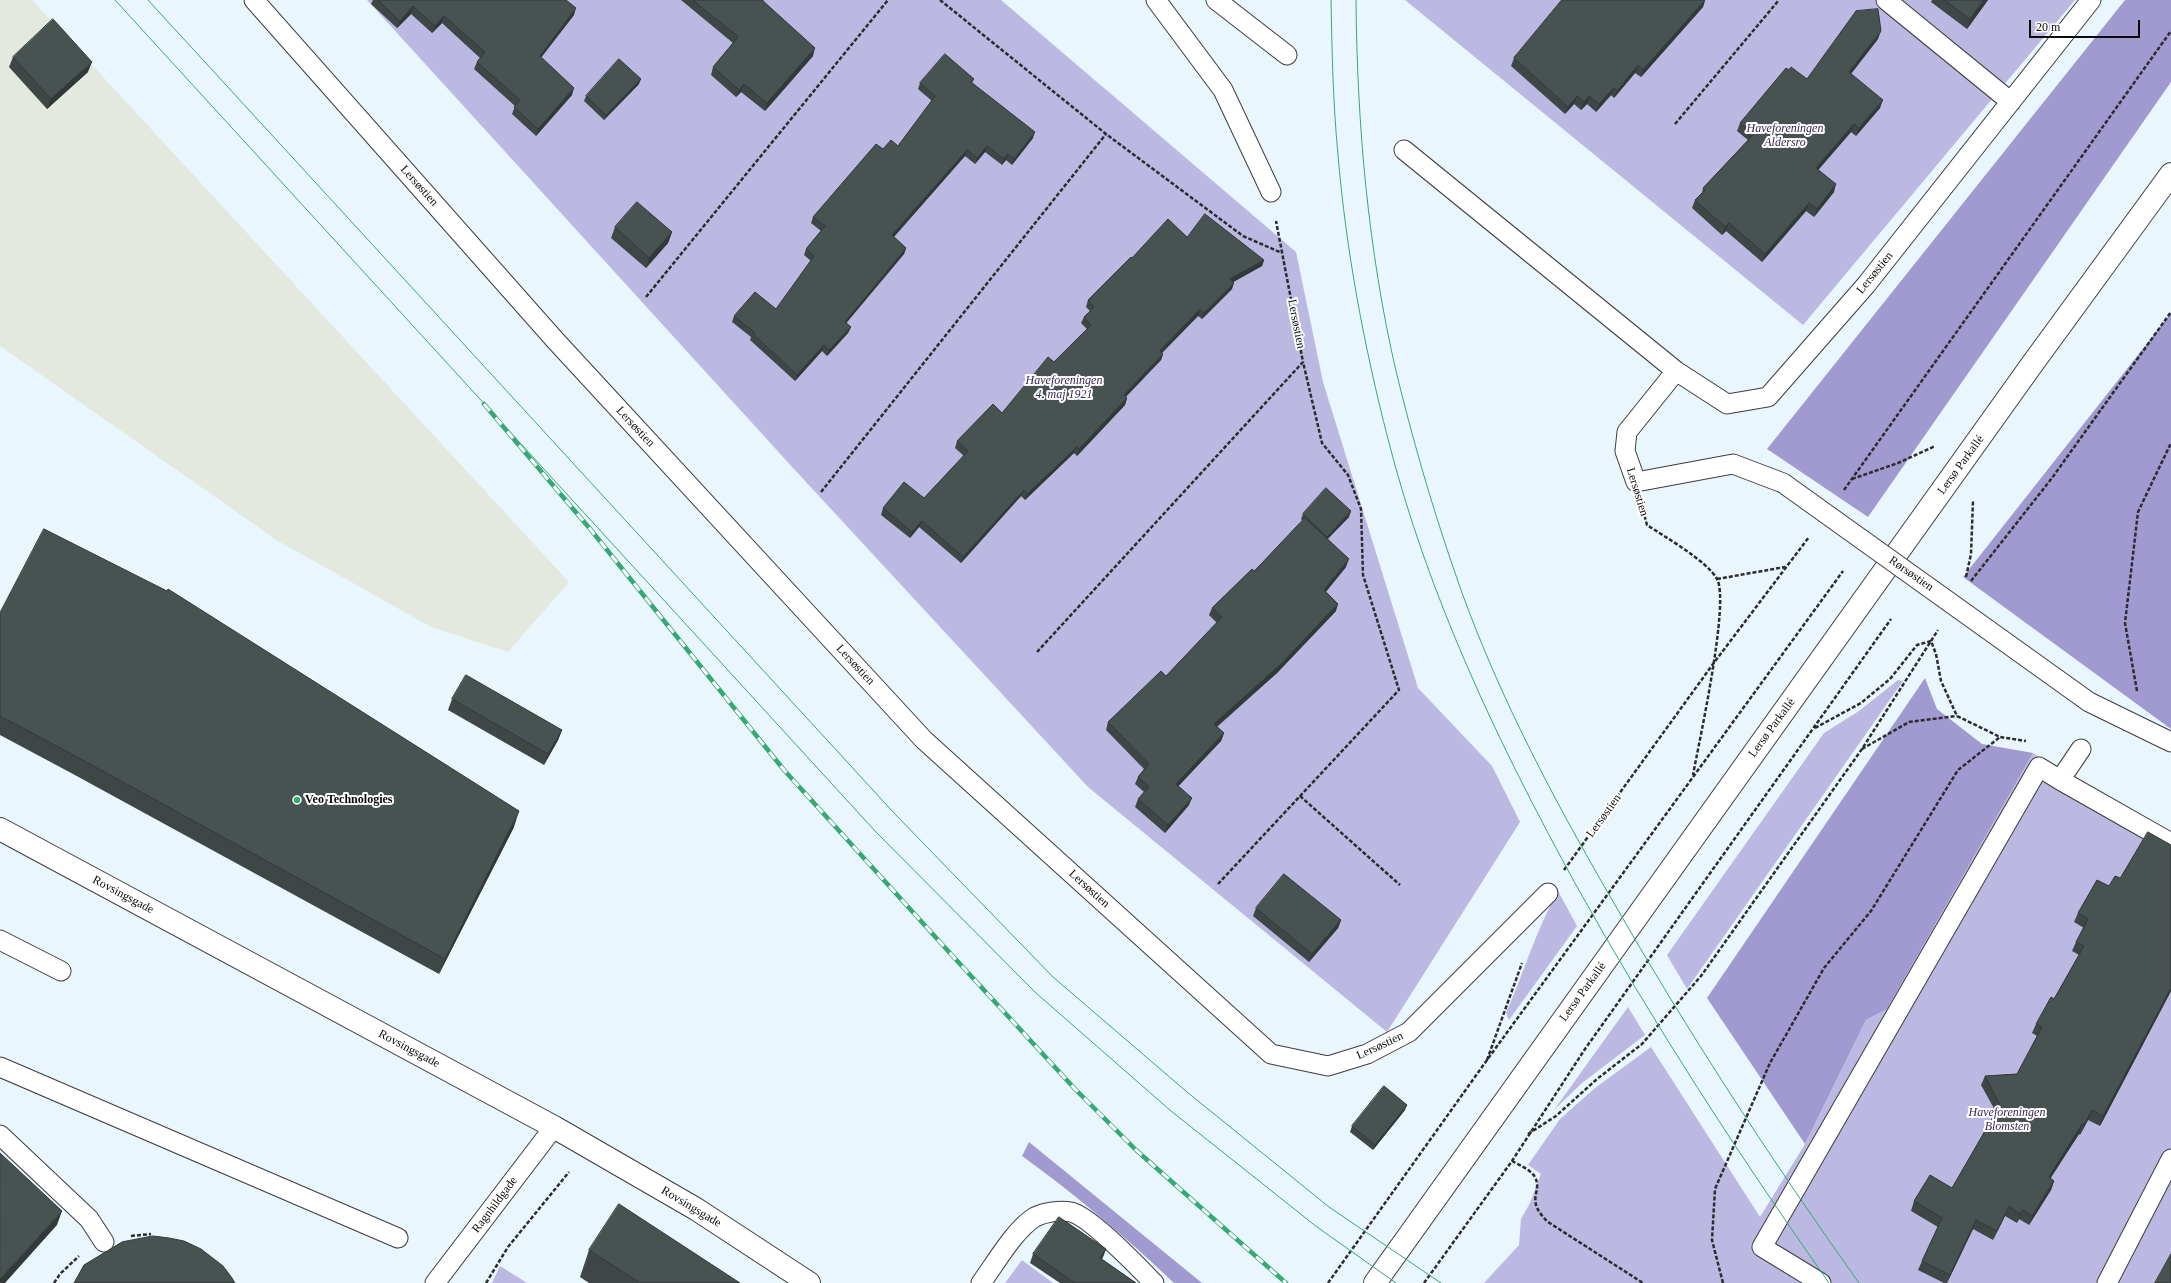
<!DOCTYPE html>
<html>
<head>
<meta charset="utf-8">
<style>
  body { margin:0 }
  #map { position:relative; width:2171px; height:1283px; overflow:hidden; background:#eaf6fd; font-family:Georgia,serif }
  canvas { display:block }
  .scale { position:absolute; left:2029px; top:20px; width:111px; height:18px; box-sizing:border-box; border:2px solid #0a0a0a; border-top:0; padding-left:5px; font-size:12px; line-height:14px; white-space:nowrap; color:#0a0a0a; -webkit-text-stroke:3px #fff; paint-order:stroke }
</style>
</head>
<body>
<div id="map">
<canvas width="2171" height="1283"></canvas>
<div class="scale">20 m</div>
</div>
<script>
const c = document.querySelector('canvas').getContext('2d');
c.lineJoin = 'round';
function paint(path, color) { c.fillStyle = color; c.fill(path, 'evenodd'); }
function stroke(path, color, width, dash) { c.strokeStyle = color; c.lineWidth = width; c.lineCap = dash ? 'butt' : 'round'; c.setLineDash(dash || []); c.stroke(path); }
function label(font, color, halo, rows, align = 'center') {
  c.font = font + ' Georgia,serif'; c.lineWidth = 4; c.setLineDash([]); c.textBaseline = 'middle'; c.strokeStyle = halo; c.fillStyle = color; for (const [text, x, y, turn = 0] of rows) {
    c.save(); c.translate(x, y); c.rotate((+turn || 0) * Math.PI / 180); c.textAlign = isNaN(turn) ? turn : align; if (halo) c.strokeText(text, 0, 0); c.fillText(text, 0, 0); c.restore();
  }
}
paint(new Path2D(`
  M 0,0 L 32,0 L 569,582 L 508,652 L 431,627 L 278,541 L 0,346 Z`), '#e4e9df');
paint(new Path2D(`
  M 367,0 L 1001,0 L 1296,252 L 1323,382 L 1418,688 L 1492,766 L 1520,822 L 1387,1032 L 1088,787 L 794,469 Z
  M 1405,0 L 2075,0 L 1803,325 Z
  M 1898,680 L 1903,681 L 1687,989 L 1667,955 L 1824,733 L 1859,711 Z
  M 2033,753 L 2171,834 L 2171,1283 L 1484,1283 L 1519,1245 L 1521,1219 L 1530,1203 L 1541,1174 L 1528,1165 L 1560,1119 L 1595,1088 L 1651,1047 L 1760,1217 L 1805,1144 L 1866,1020 L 1887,1009 Z
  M 1558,891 L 1577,926 L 1509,1020 L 1506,1013 C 1524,972 1536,930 1558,891 Z
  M 1628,1007 L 1645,1035 L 1582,1083 L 1554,1110 Z
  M 1022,1260 L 1053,1283 L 1005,1283 Z
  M 500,1266 L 527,1283 L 492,1283 Z`), '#bbb9e2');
paint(new Path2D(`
  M 2125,0 L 2171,0 L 2171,82 L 1868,517 L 1767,449 Z
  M 2171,313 L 2171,729 L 1963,577 Z
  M 1925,678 L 1937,709 L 1982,744 L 2033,753 L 1887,1009 L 1866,1020 L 1805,1144 L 1707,998 Z
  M 1029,1142 L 1202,1283 L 1174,1283 C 1126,1237 1076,1195 1022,1156 Z`), '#a19ad1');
const service = new Path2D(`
  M 254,0 L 555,340 L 924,740 L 1271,1054 L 1328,1066 L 1367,1054 L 1409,1032 L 1548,893
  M 1156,0 L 1223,90 L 1271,192
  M 1216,0 L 1287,55
  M 1886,0 L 2011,102
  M 1404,150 L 1676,371 L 1727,404 L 1768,397 L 1866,285 L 2091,0
  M 1676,371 L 1627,432 L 1625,451 L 1636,482 L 1733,464 L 1783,483
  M 1987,629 L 2089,702 L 2171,742
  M 2081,749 L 2060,780 L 2171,843
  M 0,940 L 61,971
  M 0,1067 L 398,1238
  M 0,1135 L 89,1219 L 104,1242
  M 435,1283 L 554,1127
  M 981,1283 C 995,1264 1015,1229 1035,1217 C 1045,1212 1060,1210 1071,1212 C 1091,1217 1138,1267 1154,1283
  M 1821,1283 L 1762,1247 L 2039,767 L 2060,780
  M 2107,1283 L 2171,1159`);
const tertiary = new Path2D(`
  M 0,829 L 554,1127 L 696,1209 L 809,1283
  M 1375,1283 L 2033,363 L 2171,174`);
stroke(service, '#3d3d3d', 21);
stroke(tertiary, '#3d3d3d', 24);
stroke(new Path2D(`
  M 940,0 L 1106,134 L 1243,236 L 1282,253
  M 1675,124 L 1779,0
  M 646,297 L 888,0
  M 1852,479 L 1898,463 L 1935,446
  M 1844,490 L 2171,31
  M 821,492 L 1106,134
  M 1643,510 L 1647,525 C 1665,537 1707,561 1717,579 C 1730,602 1699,742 1693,775
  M 1966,577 L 1971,554 L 1973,501
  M 1717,579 L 1785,567
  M 1971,581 L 2052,478 L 2171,312
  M 1037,652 L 1303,362 L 1276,221
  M 2137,691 L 2125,623 L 2138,512 L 2171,443
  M 1815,728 L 1861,703 L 1890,679 L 1917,645 L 1931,641 L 1936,654 L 1941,681 L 1957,716 L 2000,737 L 2026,741
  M 1862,749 L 1909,722 L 1957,716
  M 1300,796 L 1400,885
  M 1564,870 L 1713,664 L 1809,537
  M 1218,884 L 1399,690 L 1363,575 L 1361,509 L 1348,475 L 1322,443 L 1303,362
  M 1487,1060 L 1522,963
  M 1528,1134 L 1556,1116 L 1597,1079 L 1642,1044 L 1701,976 L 1862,749 L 1938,630
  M 1512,1161 C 1519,1165 1530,1169 1535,1177 C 1543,1193 1524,1199 1548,1222 L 1643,1283
  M 131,1236 L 151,1234
  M 54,1283 L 60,1274 L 79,1256
  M 486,1283 L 508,1247 L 569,1172
  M 1328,1283 L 1487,1060 L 1843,571
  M 1424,1283 L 1512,1161 L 1585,1049 L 1891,619
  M 1723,1283 L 1712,1240 L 1715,1189 L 1770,1063 L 1824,968 L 1871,911 L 1958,770 L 2000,737`), '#2c2c2c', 2.5, [4, 2]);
stroke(service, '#fff', 19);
stroke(tertiary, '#fff', 22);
stroke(new Path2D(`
  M 115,0 L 875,831 L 1036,993 L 1171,1111 L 1317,1227 L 1396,1283
  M 148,0 L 894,813 L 1053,977 L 1187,1092 L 1329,1207 L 1441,1283
  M 1331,0 C 1332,51 1333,103 1338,155 C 1346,250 1364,346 1388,439 C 1428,596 1498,743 1576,885 C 1653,1023 1738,1154 1829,1283
  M 1356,0 C 1357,124 1368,250 1396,371 C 1412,437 1431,503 1453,567 C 1492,683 1550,793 1611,898 C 1687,1031 1770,1158 1859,1283`), '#34a972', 1);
const rail = new Path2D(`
  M 484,404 L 591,530 L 784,770 L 949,952 L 1075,1089 L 1136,1150 L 1286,1283`);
stroke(rail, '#34a972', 4.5);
stroke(rail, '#fff', 3, [9]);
const serviceBridge = new Path2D(`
  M 1783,483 L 1987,629`);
stroke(serviceBridge, '#3d3d3d', 21, []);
stroke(serviceBridge, '#fff', 19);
paint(new Path2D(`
  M 373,0 L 566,0 L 574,15 L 541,57 L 572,95 L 536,136 L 512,114 L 515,106 L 474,69 L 477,62 L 480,58 L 442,23 L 432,33 L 411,14 L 397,28 L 371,4 Z
  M 681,0 L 764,0 L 763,1 L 813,56 L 765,111 L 741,92 L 736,97 L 711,75 L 713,67 L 733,43 Z
  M 1562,0 L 1705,0 L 1703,7 L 1641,77 L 1635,73 L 1614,98 L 1611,95 L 1596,112 L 1587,104 L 1581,110 L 1574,104 L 1565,114 L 1511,66 L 1514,58 Z
  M 1932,0 L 1988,0 L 1967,29 L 1931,2 Z
  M 1878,39 L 1851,74 L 1880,108 L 1856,136 L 1851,132 L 1818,170 L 1834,192 L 1814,217 L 1806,211 L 1762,262 L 1726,231 L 1722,235 L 1692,208 L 1695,200 L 1702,193 L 1703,188 L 1748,140 L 1737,131 L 1740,123 L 1789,70 L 1807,79 Z
  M 13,57 L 88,72 L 47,109 L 9,67 Z
  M 974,79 L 972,83 L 1033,138 L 1012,165 L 1006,160 L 1002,165 L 985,152 L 975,164 L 965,156 L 894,237 L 906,248 L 904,254 L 846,323 L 851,327 L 848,333 L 827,356 L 822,351 L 795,381 L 750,340 L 751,337 L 732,322 L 734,316 L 776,309 L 811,261 L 804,255 L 806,249 L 821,231 L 811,223 L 813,217 L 883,149 L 898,146 L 932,101 L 918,89 L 920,83 Z
  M 639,84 L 604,120 L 584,101 L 586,96 Z
  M 615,227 L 672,232 L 668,243 L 646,268 L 611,238 Z
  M 1187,237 L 1264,260 L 1262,266 L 1233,282 L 1232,289 L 1202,319 L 1198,316 L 1162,353 L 1163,354 L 1161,360 L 1126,397 L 1127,398 L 1125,405 L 1077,456 L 1074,453 L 1025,500 L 1021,496 L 961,563 L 919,527 L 910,538 L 881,515 L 883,508 L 924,498 L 964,456 L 955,448 L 957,441 L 1002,413 L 1087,329 L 1081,323 L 1084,317 L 1090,311 L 1086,307 L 1088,300 L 1132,258 Z
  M 1303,514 L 1349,517 L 1327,539 L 1346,567 L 1326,592 L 1336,611 L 1277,673 L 1217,727 L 1224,733 L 1221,741 L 1178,786 L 1189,805 L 1165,833 L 1135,807 L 1138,799 L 1144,792 L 1135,784 L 1138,777 L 1144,769 L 1106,730 L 1108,722 L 1166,676 L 1217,623 L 1209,615 L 1212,608 L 1254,571 L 1303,521 L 1301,519 Z
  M 0,613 L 514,827 L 439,974 L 73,774 L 0,735 Z
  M 452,699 L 562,730 L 558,740 L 544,765 L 448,710 Z
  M 2097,880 L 2171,991 L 2100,1126 L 2088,1120 L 2080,1135 L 2079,1134 L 2050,1178 L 2054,1181 L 2051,1190 L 2029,1225 L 2019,1219 L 2017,1223 L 2005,1216 L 1993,1240 L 1973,1229 L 1947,1283 L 1944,1283 L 1918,1270 L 1922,1261 L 1938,1227 L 1911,1211 L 1914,1201 L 1952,1188 L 1996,1112 L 1981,1085 L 1985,1076 L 2017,1074 L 2037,1036 L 2032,1033 L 2036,1024 L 2054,999 L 2079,955 L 2072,951 L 2076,942 L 2084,928 L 2074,922 L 2078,913 Z
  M 1256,908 L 1341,920 L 1338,928 L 1309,962 L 1253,916 Z
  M 1405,1110 L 1373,1150 L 1350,1132 L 1352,1126 Z
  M 1106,1249 L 1102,1259 L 1136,1283 L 1060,1283 L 1030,1263 L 1033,1254 Z
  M 589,1250 L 740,1283 L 589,1283 L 580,1277 Z`), '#3e4746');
paint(new Path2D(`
  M 1705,0 L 1703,7 L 1641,77 L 1643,70 Z
  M 1984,0 L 1988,0 L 1967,29 L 1970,19 Z
  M 413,6 L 411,14 L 397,28 L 400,21 Z
  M 576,8 L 574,15 L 537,63 L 540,56 Z
  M 444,16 L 442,23 L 432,33 L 435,26 Z
  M 1881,31 L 1878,39 L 1846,80 L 1849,72 Z
  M 815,48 L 813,56 L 765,111 L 767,103 Z
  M 92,62 L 88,72 L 47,109 L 51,99 Z
  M 1638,65 L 1635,73 L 1614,98 L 1617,91 Z
  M 641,79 L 639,84 L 604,120 L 606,115 Z
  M 744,84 L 741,92 L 736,97 L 739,90 Z
  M 574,88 L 572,95 L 536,136 L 538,129 Z
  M 1614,88 L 1611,95 L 1596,112 L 1599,104 Z
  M 1577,96 L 1574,104 L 1565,114 L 1568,107 Z
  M 1589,96 L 1587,104 L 1581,110 L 1584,102 Z
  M 1883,100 L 1880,108 L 1856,136 L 1859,128 Z
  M 1854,124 L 1851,132 L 1813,176 L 1816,168 Z
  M 1035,132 L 1033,138 L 1012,165 L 1014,159 Z
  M 987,146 L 985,152 L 975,164 L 977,158 Z
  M 967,150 L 965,156 L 890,241 L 892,235 Z
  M 1008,154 L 1006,160 L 1002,165 L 1004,159 Z
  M 1836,184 L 1834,192 L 1814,217 L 1817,209 Z
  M 1809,203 L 1806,211 L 1762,262 L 1765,254 Z
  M 1729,223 L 1726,231 L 1722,235 L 1725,227 Z
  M 672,232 L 668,243 L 646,268 L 649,258 Z
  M 906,248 L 904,254 L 843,327 L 845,322 Z
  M 1264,260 L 1262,266 L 1228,285 L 1230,279 Z
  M 1234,283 L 1232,289 L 1202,319 L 1204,313 Z
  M 1200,309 L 1198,316 L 1158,357 L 1160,351 Z
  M 851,327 L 848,333 L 827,356 L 829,350 Z
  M 824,345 L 822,351 L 795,381 L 797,375 Z
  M 1163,354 L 1161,360 L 1121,401 L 1124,395 Z
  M 1127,398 L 1125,405 L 1077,456 L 1079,449 Z
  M 1077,447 L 1074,453 L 1025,500 L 1027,494 Z
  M 1024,490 L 1021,496 L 961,563 L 963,557 Z
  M 1351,511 L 1349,517 L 1325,542 L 1327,537 Z
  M 922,521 L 919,527 L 910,538 L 912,532 Z
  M 1349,559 L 1346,567 L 1321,597 L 1324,590 Z
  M 1338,604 L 1336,611 L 1277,673 L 1211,731 L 1214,724 Z
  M 562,730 L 558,740 L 544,765 L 548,754 Z
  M 1224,733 L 1221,741 L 1173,792 L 1176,784 Z
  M 1192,798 L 1189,805 L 1165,833 L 1168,825 Z
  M 519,811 L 514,827 L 439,974 L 445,959 Z
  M 1341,920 L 1338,928 L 1309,962 L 1312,954 Z
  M 2171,988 L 2171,991 L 2100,1126 L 2103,1116 Z
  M 1407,1105 L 1405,1110 L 1373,1150 L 1375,1145 Z
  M 2092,1110 L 2088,1120 L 2080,1135 L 2084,1125 Z
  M 2082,1124 L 2079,1134 L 2045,1187 L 2049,1177 Z
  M 2054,1181 L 2051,1190 L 2029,1225 L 2032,1216 Z
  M 2009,1206 L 2005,1216 L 1993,1240 L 1997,1231 Z
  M 2023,1210 L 2019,1219 L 2017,1223 L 2020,1214 Z
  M 62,1211 L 57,1225 L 5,1283 L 0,1283 L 0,1279 Z
  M 1976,1220 L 1973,1229 L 1947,1283 L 1950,1275 Z
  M 1106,1249 L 1103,1257 L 1097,1266 L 1100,1258 Z`), '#323939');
const building = new Path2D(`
  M 378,0 L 566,0 L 576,8 L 540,56 L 574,88 L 538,129 L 514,107 L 520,100 L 477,62 L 485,52 L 444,16 L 435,26 L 413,6 L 400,21 Z
  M 693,0 L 762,0 L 815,48 L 767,103 L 744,84 L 739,90 L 713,67 L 738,37 Z
  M 1562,0 L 1705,0 L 1643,70 L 1638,65 L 1617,91 L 1614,88 L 1599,104 L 1589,96 L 1584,102 L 1577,96 L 1568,107 L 1514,58 Z
  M 1945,0 L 1984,0 L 1970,19 Z
  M 1878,9 L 1881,31 L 1849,72 L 1883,100 L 1859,128 L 1854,124 L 1816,168 L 1836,184 L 1817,209 L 1809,203 L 1765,254 L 1729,223 L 1725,227 L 1695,200 L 1705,190 L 1703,188 L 1754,134 L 1740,123 L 1786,68 L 1789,70 L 1791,67 L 1807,79 L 1856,11 Z
  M 53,19 L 92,62 L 51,99 L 13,57 Z
  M 945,54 L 974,79 L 971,82 L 1035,132 L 1014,159 L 1008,154 L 1004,159 L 987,146 L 977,158 L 967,150 L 892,235 L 906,248 L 845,322 L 851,327 L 829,350 L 824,345 L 797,375 L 753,334 L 755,333 L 734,316 L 755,292 L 776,309 L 814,256 L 806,249 L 825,226 L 813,217 L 876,144 L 883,149 L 891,140 L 898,146 L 935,96 L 920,83 Z
  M 619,59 L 641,79 L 606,115 L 586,96 Z
  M 637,202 L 672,232 L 649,258 L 615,227 Z
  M 1205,214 L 1264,260 L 1230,279 L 1234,283 L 1204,313 L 1200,309 L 1160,351 L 1163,354 L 1124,395 L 1127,398 L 1079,449 L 1077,447 L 1027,494 L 1024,490 L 963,557 L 922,521 L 912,532 L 883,508 L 904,482 L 924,498 L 968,451 L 957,441 L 993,404 L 1002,413 L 1048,357 L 1054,362 L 1091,325 L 1084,317 L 1094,307 L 1088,300 L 1131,257 L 1132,258 L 1168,219 L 1187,237 Z
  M 1326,488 L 1351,511 L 1327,537 L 1303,514 Z
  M 1305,518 L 1349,559 L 1324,590 L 1338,604 L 1280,665 L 1214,724 L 1224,733 L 1176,784 L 1192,798 L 1168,825 L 1138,799 L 1149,787 L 1138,777 L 1149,764 L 1108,722 L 1161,671 L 1166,676 L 1222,617 L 1212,608 L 1252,569 L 1254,571 Z
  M 44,529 L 167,591 L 168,589 L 519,811 L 445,959 L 79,758 L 0,716 L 0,613 Z
  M 466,675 L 562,730 L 548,754 L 452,699 Z
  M 2148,832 L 2171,845 L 2171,988 L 2103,1116 L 2092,1110 L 2084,1125 L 2082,1124 L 2049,1177 L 2054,1181 L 2032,1216 L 2023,1210 L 2020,1214 L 2009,1206 L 1997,1231 L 1976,1220 L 1950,1275 L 1922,1261 L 1942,1218 L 1914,1201 L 1930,1175 L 1952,1188 L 2000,1105 L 1985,1076 L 2017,1074 L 2042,1027 L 2036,1024 L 2051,997 L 2054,999 L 2084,946 L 2076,942 L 2088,919 L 2078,913 L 2097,880 L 2109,886 L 2115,876 L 2120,878 Z
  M 1284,874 L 1341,920 L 1312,954 L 1256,908 Z
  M 1384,1086 L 1407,1105 L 1375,1145 L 1352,1126 Z
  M 0,1153 L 62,1211 L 0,1279 Z
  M 619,1204 L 740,1283 L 640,1283 L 589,1250 Z
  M 1059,1217 L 1106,1249 L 1100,1258 L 1136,1283 L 1075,1283 L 1033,1254 Z
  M 153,1236 L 169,1238 L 184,1241 L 201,1249 L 223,1266 L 232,1278 L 235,1283 L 74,1283 L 84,1265 L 122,1242 Z
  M 2171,1254 L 2171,1283 L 2155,1283 Z`);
paint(building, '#485251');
stroke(building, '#323939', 1);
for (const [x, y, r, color] of [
  [297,800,4,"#34a972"]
]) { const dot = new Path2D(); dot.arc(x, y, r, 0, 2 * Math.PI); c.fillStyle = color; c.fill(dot); stroke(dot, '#fff', 1.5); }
label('italic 12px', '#382459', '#fff', [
  ["Haveforeningen",1785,129],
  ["Aldersro",1785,143],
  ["Haveforeningen",1064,381],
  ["4. maj 1921",1064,395],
  ["Haveforeningen",2007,1113],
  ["Blomsten",2007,1127]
]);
label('12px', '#0a0a0a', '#fff', [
  ["Lersøstien",419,186,48],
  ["Lersøstien",1875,273,-51],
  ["Lersøstien",1296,324,79],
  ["Lersøstien",635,427,47],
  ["Lersø Parkallé",1961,465,-54],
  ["Lersøstien",1637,492,73],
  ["Rørsøstien",1911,574,35],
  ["Lersøstien",855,665,47],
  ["Lersø Parkallé",1772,728,-54],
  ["Lersøstien",1604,816,-54],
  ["Lersøstien",1089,889,42],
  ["Rovsingsgade",123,895,28],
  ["Lersø Parkallé",1583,992,-54],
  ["Lersøstien",1380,1046,-25],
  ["Rovsingsgade",409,1049,28],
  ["Ragnhildgade",495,1205,-53],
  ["Rovsingsgade",691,1207,31]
]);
label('bold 12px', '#0a0a0a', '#fff', [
  ["Veo Technologies",305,800]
], 'left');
</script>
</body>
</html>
